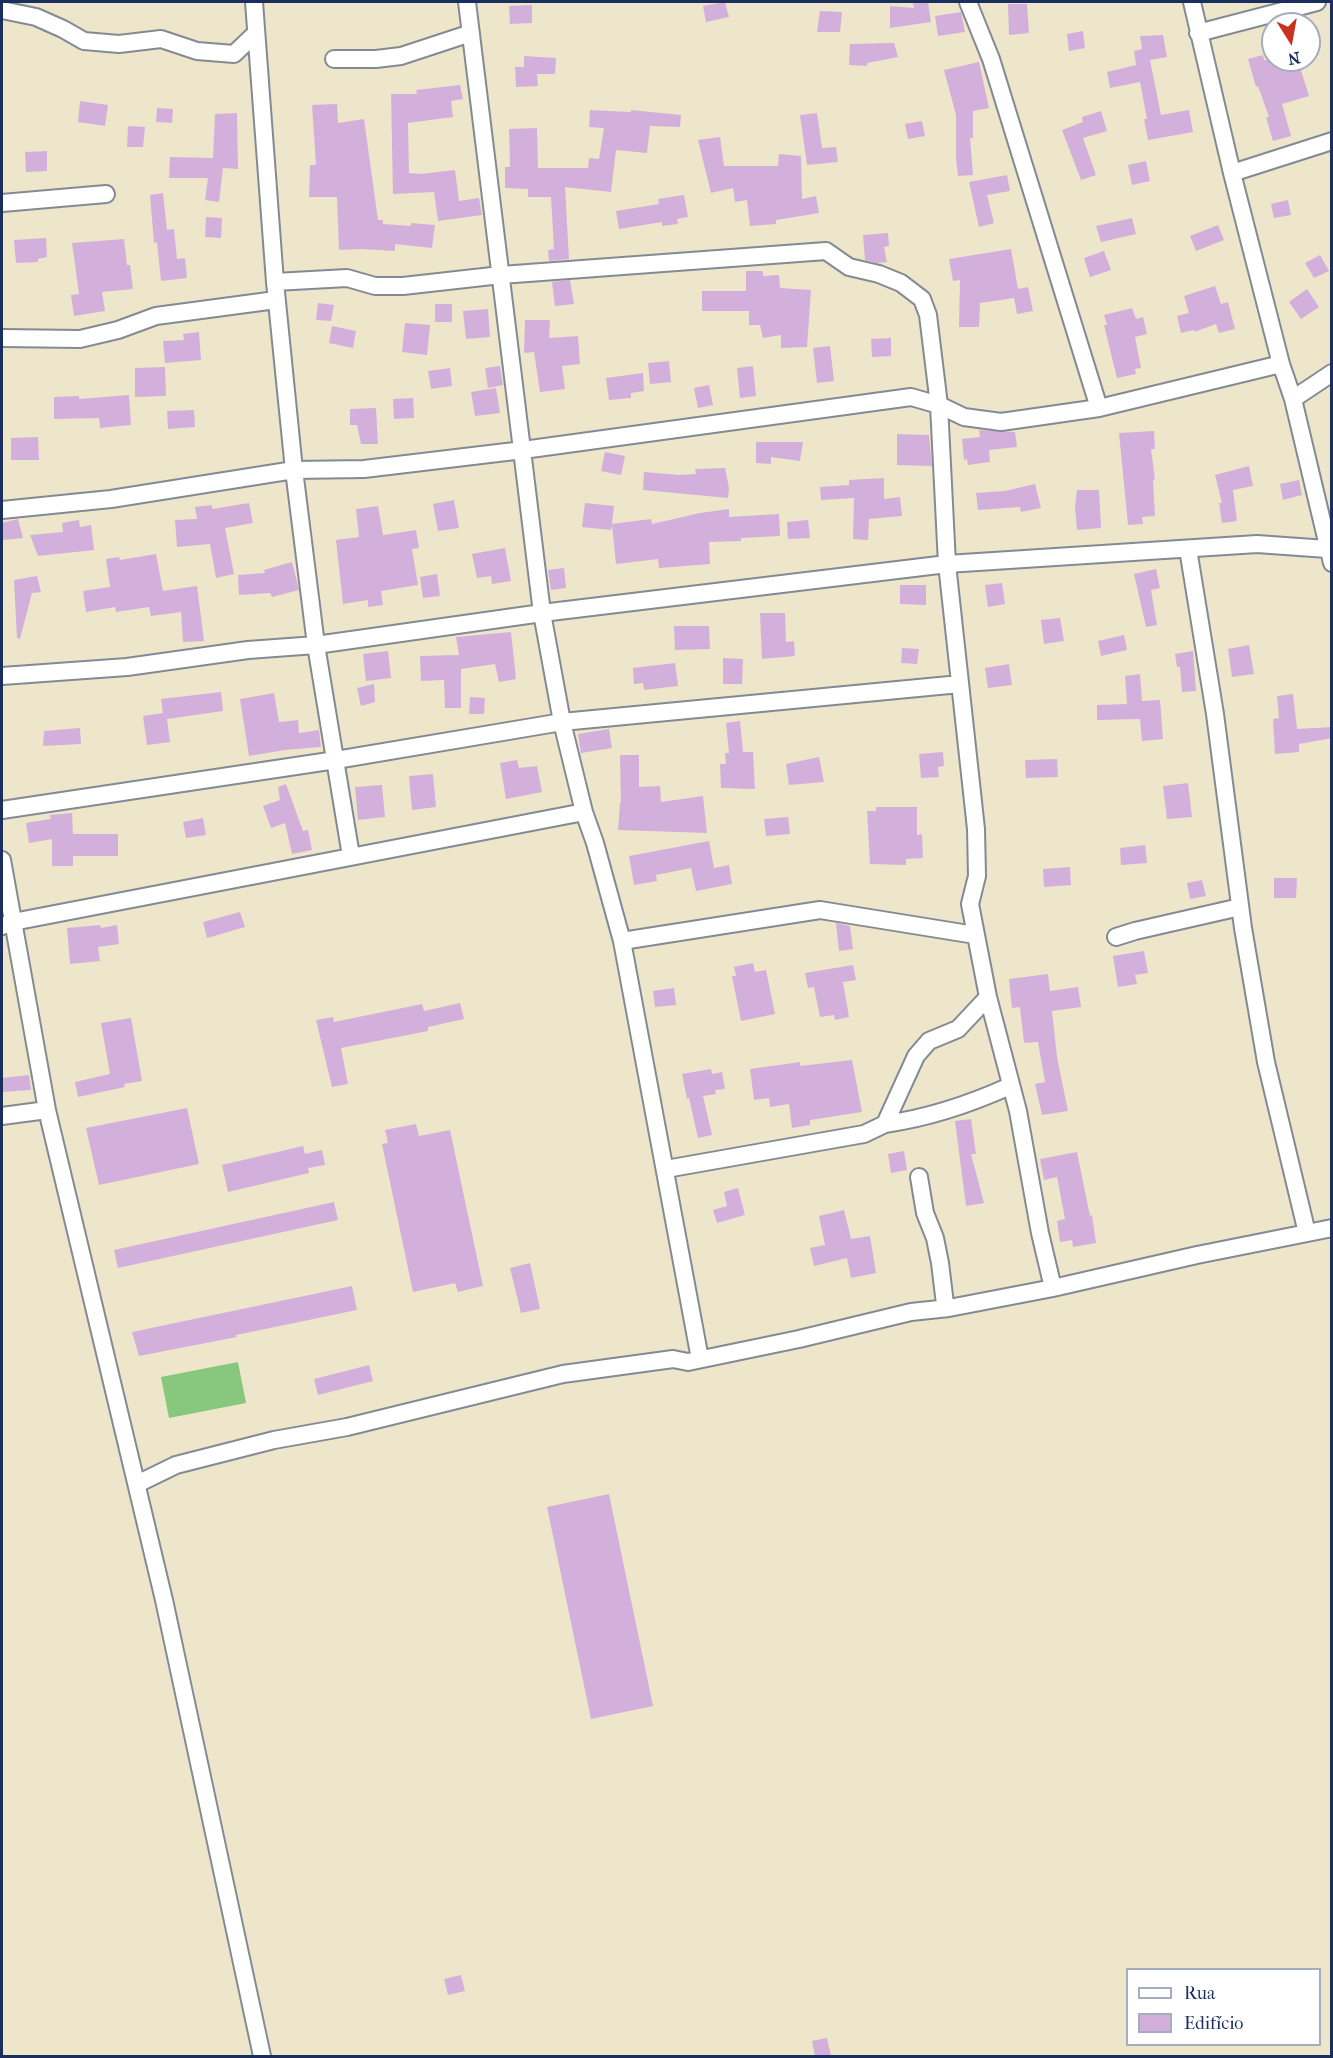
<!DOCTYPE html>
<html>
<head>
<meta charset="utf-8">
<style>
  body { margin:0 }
  #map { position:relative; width:1333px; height:2058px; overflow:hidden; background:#eee6ca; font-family:"IM FELL French Canon",serif }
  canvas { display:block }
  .frame { position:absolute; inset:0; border:3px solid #1b2f5e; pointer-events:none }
  .legend { position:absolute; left:1126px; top:1968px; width:195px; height:78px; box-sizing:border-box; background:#fff; border:2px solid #a4acbf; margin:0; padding:8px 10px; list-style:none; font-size:18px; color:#1b2f5e }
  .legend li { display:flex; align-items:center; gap:12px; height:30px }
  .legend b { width:30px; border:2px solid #a4acbf }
  .north { position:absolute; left:1261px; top:12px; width:60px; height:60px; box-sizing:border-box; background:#fff; border:2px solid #a4acbf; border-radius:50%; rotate:169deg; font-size:16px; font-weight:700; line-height:24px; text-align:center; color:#1b2f5e }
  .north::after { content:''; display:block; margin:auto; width:21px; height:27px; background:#c8321e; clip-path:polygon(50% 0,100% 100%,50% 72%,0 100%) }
</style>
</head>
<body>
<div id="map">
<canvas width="1333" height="2058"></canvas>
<div class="frame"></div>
<ul class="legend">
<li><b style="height:8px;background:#fff"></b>Rua</li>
<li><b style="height:16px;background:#d3b0db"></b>Edifício</li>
</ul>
<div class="north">N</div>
</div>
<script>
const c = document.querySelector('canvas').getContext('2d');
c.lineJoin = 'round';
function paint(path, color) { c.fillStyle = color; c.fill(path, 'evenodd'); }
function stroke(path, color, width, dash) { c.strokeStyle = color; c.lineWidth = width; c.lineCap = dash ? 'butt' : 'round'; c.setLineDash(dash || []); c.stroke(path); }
paint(new Path2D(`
  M 238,1362 L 246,1403 L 169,1418 L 161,1377 Z`), '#87c77e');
paint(new Path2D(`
  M 725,2 L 729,17 L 706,22 L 703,6 Z
  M 928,2 L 931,22 L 890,28 L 890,6 L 914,8 L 913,3 Z
  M 1008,4 L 1027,4 L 1029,33 L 1009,35 Z
  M 532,5 L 532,23 L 510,24 L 509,6 Z
  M 820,11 L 842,12 L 840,32 L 817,32 Z
  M 961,12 L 965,32 L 938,36 L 935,16 Z
  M 1083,31 L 1085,48 L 1069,51 L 1067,34 Z
  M 1163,35 L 1167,57 L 1150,60 L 1161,115 L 1189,110 L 1193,132 L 1148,140 L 1144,119 L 1147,119 L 1140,82 L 1110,88 L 1107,72 L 1136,65 L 1134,51 L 1142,49 L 1140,36 Z
  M 894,43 L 898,57 L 867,63 L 867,66 L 849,65 L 850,44 Z
  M 1263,55 L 1264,60 L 1284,60 L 1286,65 L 1298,61 L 1309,96 L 1282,104 L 1291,136 L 1273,141 L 1266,117 L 1269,117 L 1258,86 L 1256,87 L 1248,59 Z
  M 524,56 L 556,58 L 555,74 L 537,74 L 538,86 L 516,87 L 515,67 L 524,67 Z
  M 979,62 L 989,108 L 973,111 L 973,138 L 970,138 L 973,175 L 958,176 L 956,159 L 956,115 L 944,70 Z
  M 460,85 L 463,99 L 451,101 L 453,117 L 408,123 L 409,173 L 421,174 L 455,170 L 459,201 L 479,198 L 482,215 L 438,221 L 434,192 L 393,194 L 391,94 L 417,94 L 416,90 Z
  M 80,101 L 108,105 L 105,126 L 78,122 Z
  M 337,104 L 338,123 L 364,119 L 378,220 L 383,220 L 383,224 L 411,226 L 411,223 L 435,225 L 432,248 L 395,244 L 395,251 L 361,249 L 339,250 L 337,197 L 309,197 L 310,165 L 316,165 L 312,105 Z
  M 157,108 L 173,109 L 172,123 L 156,122 Z
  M 590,110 L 631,112 L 631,110 L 681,115 L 680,127 L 650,126 L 647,153 L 616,150 L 611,192 L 565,187 L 569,259 L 549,261 L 548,250 L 554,249 L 551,197 L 528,197 L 528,189 L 505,188 L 505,167 L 510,167 L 509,129 L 537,128 L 538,168 L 588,168 L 589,158 L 599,159 L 604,128 L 589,127 Z
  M 1101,111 L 1107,131 L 1083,138 L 1096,175 L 1081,180 L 1062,130 L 1083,122 L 1082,117 Z
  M 237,113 L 238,169 L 223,168 L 219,202 L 205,200 L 208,178 L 169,178 L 170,157 L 213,158 L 215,114 Z
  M 817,113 L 822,148 L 836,147 L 838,162 L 807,165 L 800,115 Z
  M 922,121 L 925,136 L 908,139 L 905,124 Z
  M 128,126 L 145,127 L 143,147 L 127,147 Z
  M 720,137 L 724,166 L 778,166 L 779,154 L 801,156 L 802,199 L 816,196 L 819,213 L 776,220 L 776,224 L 750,226 L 747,200 L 735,202 L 733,188 L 711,193 L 698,140 Z
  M 47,151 L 47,171 L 26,172 L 25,152 Z
  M 1146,161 L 1150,181 L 1132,185 L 1128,165 Z
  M 1007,175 L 1010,191 L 987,195 L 994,223 L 979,227 L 969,182 Z
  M 163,193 L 167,230 L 174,229 L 177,259 L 185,258 L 187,278 L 161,281 L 157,242 L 154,243 L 150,195 Z
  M 684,195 L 688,217 L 677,219 L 678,224 L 662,226 L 662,222 L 619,229 L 616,211 L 659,204 L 658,199 Z
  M 1288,200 L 1291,215 L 1274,218 L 1271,204 Z
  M 206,217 L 222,218 L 221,238 L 205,237 Z
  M 1132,218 L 1136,234 L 1101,242 L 1096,226 Z
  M 1218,225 L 1224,240 L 1196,251 L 1190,236 Z
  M 888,233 L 889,246 L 884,247 L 887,262 L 877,263 L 865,260 L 863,235 Z
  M 46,238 L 47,257 L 38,259 L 38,262 L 16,263 L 14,240 Z
  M 124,239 L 127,265 L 130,265 L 133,289 L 102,292 L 105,311 L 74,316 L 71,295 L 79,294 L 72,243 Z
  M 1011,249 L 1018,289 L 1028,287 L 1033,311 L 1017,314 L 1014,298 L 980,303 L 979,327 L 959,327 L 960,280 L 953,281 L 949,259 Z
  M 1104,251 L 1111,270 L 1090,277 L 1084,258 Z
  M 1320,255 L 1329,271 L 1314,278 L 1305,263 Z
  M 746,271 L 763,271 L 763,276 L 779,275 L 780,288 L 811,290 L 807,347 L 781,348 L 781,335 L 763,338 L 760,325 L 749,325 L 749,311 L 702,311 L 702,291 L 746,291 Z
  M 570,280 L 574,304 L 555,306 L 552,282 Z
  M 1215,286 L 1221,304 L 1228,302 L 1235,329 L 1219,333 L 1216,324 L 1194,332 L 1194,330 L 1181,333 L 1177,316 L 1189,313 L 1184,296 Z
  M 1307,289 L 1319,307 L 1301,319 L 1289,302 Z
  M 318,303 L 334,305 L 331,321 L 316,320 Z
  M 435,304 L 452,304 L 452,322 L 435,322 Z
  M 1132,308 L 1136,319 L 1143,317 L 1147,334 L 1135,337 L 1141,368 L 1135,369 L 1136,374 L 1117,378 L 1104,325 L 1107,325 L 1104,315 Z
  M 488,309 L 490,337 L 466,339 L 463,311 Z
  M 525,320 L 550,320 L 549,338 L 578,336 L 580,364 L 562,366 L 565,389 L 540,392 L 534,352 L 524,353 Z
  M 405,323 L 430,325 L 427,355 L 402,352 Z
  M 332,326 L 356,331 L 353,348 L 329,343 Z
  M 199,332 L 201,360 L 165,363 L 163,341 L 184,340 L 183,334 Z
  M 891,338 L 891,356 L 872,357 L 871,339 Z
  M 830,346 L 834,381 L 817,383 L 813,348 Z
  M 669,361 L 671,382 L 650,384 L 648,363 Z
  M 500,366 L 503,385 L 488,388 L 485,368 Z
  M 753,366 L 756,396 L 740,398 L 737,368 Z
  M 165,367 L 166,396 L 135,397 L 135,368 Z
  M 450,368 L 452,386 L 431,389 L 428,371 Z
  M 643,373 L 644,391 L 631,393 L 631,398 L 609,400 L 606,378 Z
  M 709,385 L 713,405 L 698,408 L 694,388 Z
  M 496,388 L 500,413 L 475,416 L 471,392 Z
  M 129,395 L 131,425 L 100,428 L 99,418 L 54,419 L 54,397 L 79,396 L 79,399 Z
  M 413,398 L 414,418 L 394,419 L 393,399 Z
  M 376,408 L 378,444 L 361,444 L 357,425 L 350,425 L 350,409 Z
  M 194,410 L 195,427 L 168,429 L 167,411 Z
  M 979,430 L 1015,432 L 1017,447 L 989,450 L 990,462 L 968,465 L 967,459 L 964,460 L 962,439 L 980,437 Z
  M 1154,431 L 1155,449 L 1151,449 L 1155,479 L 1153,480 L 1155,516 L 1142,517 L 1143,524 L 1128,525 L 1119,433 Z
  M 897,434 L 929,435 L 932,466 L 897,465 Z
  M 38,437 L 39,460 L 11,460 L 11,438 Z
  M 756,442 L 803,442 L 800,461 L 771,457 L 771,464 L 756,463 Z
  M 605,452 L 625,456 L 621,475 L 601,471 Z
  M 1249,466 L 1253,486 L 1233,490 L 1237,521 L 1222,523 L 1219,503 L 1222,503 L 1215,475 Z
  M 725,468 L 729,488 L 728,498 L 643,490 L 644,472 L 679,475 L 696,474 L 695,469 Z
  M 884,478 L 884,499 L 900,497 L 902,516 L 869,519 L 868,540 L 853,539 L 854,498 L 821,500 L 820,487 L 849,485 L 849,480 Z
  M 1299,480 L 1302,495 L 1283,500 L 1280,484 Z
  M 1035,484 L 1041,508 L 1021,512 L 1020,507 L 978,510 L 976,493 L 1005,491 Z
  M 1077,490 L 1099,490 L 1101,528 L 1077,530 L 1075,507 Z
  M 454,500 L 459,528 L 438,531 L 433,504 Z
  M 249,503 L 253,523 L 225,528 L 234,574 L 216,578 L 210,544 L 177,547 L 175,520 L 197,519 L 195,507 L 212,505 L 212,509 Z
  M 585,503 L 614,506 L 612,524 L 651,519 L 652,524 L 700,513 L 729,509 L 729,517 L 779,514 L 780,536 L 741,538 L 741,541 L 709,542 L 710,564 L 659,568 L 658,559 L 616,564 L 612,525 L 611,530 L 582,527 Z
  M 378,506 L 383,535 L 416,530 L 419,548 L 412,549 L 418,585 L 381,591 L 383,605 L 368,607 L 368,600 L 343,604 L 336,540 L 359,537 L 356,509 Z
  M 18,519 L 23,538 L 3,540 L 2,523 Z
  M 79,520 L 80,527 L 91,525 L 94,550 L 38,556 L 30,535 L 63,532 L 62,523 Z
  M 808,520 L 810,538 L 788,539 L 787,522 Z
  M 505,548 L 511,581 L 492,584 L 491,576 L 477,578 L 472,554 Z
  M 156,554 L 163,591 L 197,586 L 204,641 L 183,642 L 181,612 L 151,616 L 149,607 L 116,612 L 115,607 L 86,612 L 83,591 L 110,587 L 106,559 L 119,557 L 120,560 Z
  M 292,562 L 299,590 L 272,597 L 270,593 L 239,595 L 238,575 L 265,573 L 264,570 Z
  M 564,568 L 566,588 L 551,590 L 548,570 Z
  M 1156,569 L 1160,588 L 1151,590 L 1157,625 L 1146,627 L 1134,574 Z
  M 437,574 L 440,596 L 423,598 L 420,577 Z
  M 37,576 L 41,592 L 32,593 L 20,639 L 17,638 L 14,580 Z
  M 1002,583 L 1005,604 L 988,607 L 985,585 Z
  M 900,585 L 926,585 L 926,605 L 900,604 Z
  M 760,613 L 785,613 L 786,642 L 794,641 L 795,656 L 762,659 Z
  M 1060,618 L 1064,641 L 1044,644 L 1041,620 Z
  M 674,626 L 709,626 L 710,649 L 675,650 Z
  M 511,632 L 516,679 L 499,682 L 495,664 L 461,669 L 461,708 L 445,708 L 444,680 L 421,681 L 420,656 L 459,655 L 456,637 Z
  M 1124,635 L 1127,650 L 1101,656 L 1098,641 Z
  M 1249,645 L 1254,674 L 1232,677 L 1228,649 Z
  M 902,648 L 919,649 L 917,664 L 901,663 Z
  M 388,651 L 391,678 L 366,681 L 363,654 Z
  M 1193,651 L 1196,691 L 1182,692 L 1180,667 L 1177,667 L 1175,654 Z
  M 723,658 L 743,659 L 742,684 L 723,684 Z
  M 675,663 L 678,686 L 644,690 L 643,683 L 634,684 L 633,668 Z
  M 1009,664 L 1012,685 L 988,688 L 985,668 Z
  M 1140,674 L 1142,701 L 1160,700 L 1163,739 L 1142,741 L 1140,719 L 1097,720 L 1097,705 L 1127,704 L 1125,676 Z
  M 374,684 L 375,702 L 361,706 L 357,688 Z
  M 221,692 L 223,711 L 167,719 L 170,742 L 147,745 L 143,716 L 163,713 L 161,699 Z
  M 274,693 L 279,722 L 298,720 L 299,733 L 319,730 L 321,747 L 285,750 L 249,756 L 240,699 Z
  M 1293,694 L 1297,729 L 1332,727 L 1332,738 L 1299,744 L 1299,752 L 1275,754 L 1273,719 L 1279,718 L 1277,696 Z
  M 470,697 L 485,698 L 484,714 L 469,714 Z
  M 740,721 L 743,752 L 753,752 L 755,789 L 721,788 L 720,764 L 726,764 L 725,753 L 729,753 L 726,723 Z
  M 80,728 L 81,744 L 43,746 L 44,731 Z
  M 609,729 L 612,748 L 581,753 L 578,734 Z
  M 943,752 L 944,766 L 938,767 L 939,777 L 921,778 L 919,754 Z
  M 620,755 L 639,755 L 639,787 L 660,786 L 661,802 L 703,796 L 707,833 L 618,830 L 620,803 L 621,803 Z
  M 819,757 L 824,782 L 789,785 L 786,764 Z
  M 1057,759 L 1058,777 L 1026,778 L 1025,760 Z
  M 517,760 L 519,768 L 537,766 L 542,792 L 506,799 L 500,763 Z
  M 433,774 L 436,807 L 412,810 L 409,776 Z
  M 1188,783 L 1192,817 L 1167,819 L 1163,786 Z
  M 286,784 L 303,831 L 308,830 L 312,850 L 292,854 L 285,823 L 271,828 L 263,806 L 280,800 L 278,787 Z
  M 382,785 L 385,817 L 358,820 L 355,787 Z
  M 876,807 L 917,807 L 917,835 L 922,834 L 923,858 L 906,859 L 906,865 L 870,864 L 867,811 L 876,811 Z
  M 72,813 L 73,834 L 118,834 L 118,856 L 73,856 L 73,866 L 52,866 L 52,839 L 29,843 L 26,823 L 51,819 L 50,815 Z
  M 788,817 L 790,834 L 766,836 L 764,819 Z
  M 203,818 L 206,835 L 186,838 L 183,822 Z
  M 709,841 L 714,868 L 729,865 L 732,884 L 696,891 L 691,868 L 656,875 L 657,881 L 634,885 L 629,856 Z
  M 1145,845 L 1147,863 L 1121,865 L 1120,848 Z
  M 1070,867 L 1071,885 L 1044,887 L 1043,869 Z
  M 1274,878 L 1297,878 L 1296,898 L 1274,898 Z
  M 1202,880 L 1206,896 L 1190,899 L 1187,883 Z
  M 240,912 L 245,927 L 207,938 L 203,922 Z
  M 836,923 L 850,926 L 853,949 L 839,951 Z
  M 100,925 L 101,928 L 117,925 L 119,944 L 98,947 L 100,961 L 70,964 L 67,928 Z
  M 1144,951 L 1148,973 L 1135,975 L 1137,984 L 1118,987 L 1113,956 Z
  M 753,963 L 755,972 L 766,970 L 775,1014 L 741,1021 L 732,976 L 736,976 L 734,967 Z
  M 853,965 L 856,980 L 843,982 L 849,1017 L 835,1020 L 834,1015 L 820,1017 L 814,987 L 808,988 L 805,973 Z
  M 1048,974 L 1050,991 L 1078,987 L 1081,1007 L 1052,1011 L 1057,1057 L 1068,1111 L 1042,1115 L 1035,1084 L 1045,1082 L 1038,1042 L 1024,1043 L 1020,1007 L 1012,1008 L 1009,979 Z
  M 674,988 L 676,1005 L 655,1007 L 653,991 Z
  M 460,1003 L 464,1019 L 428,1027 L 428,1031 L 341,1048 L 348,1084 L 332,1087 L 316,1020 L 333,1017 L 334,1022 L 422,1004 L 424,1011 Z
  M 131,1018 L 142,1081 L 124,1084 L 125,1087 L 78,1097 L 75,1082 L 110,1074 L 101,1023 Z
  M 852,1060 L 862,1112 L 810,1120 L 810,1125 L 792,1128 L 789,1104 L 770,1107 L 769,1098 L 754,1100 L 750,1069 L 800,1062 L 800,1066 Z
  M 711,1069 L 712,1074 L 722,1072 L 725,1089 L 715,1090 L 716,1094 L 703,1096 L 712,1135 L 698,1138 L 689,1098 L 687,1099 L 682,1074 Z
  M 29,1075 L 31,1090 L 2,1092 L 2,1078 Z
  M 187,1108 L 199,1164 L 99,1185 L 86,1128 Z
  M 971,1119 L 976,1154 L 971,1154 L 984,1203 L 966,1206 L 955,1121 Z
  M 416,1124 L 419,1136 L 450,1130 L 483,1286 L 458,1292 L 455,1283 L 413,1292 L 382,1144 L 388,1143 L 385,1130 Z
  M 303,1146 L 305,1154 L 322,1150 L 325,1165 L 308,1168 L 309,1173 L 228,1192 L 222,1165 Z
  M 904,1151 L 907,1170 L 891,1173 L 888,1154 Z
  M 1077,1152 L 1090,1216 L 1092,1215 L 1096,1243 L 1073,1247 L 1072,1240 L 1060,1242 L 1057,1221 L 1065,1219 L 1057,1177 L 1044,1180 L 1040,1159 Z
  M 738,1188 L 745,1215 L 717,1223 L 713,1210 L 727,1206 L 724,1192 Z
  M 334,1202 L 338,1220 L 118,1268 L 114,1250 Z
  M 844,1210 L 851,1239 L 870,1236 L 876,1273 L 851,1278 L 847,1258 L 814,1266 L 810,1248 L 825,1245 L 819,1216 Z
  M 530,1263 L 540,1309 L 521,1313 L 510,1268 Z
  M 352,1286 L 357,1310 L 236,1335 L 237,1337 L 139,1356 L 132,1332 Z
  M 369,1365 L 373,1381 L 318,1395 L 314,1379 Z
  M 609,1494 L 653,1706 L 591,1719 L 547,1507 Z
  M 461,1975 L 465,1991 L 448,1995 L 444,1979 Z
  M 827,2038 L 831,2056 L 815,2056 L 812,2041 Z`), '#d3b0db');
const minor = new Path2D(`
  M 254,2 L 275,282 L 294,470 L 316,645 L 351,856
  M 467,2 L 542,613 L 562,722 L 584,812 L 595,843 L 622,941 L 700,1359
  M 968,2 L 991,59 L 1099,408
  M 1192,2 L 1232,173 L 1281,364 L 1293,399 L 1332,563
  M 2,10 L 36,17 L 63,29 L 84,41 L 119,44 L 161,39 L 197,51 L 234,54 L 256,33
  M 1198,33 L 1317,2
  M 334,59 L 376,59 L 401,56 L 471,33
  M 1232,173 L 1332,141
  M 2,203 L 106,194
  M 275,282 L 347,278 L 375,286 L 403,286 L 501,275 L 826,251 L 849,267 L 879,274 L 901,283 L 922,299 L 928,315 L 939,405 L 947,564 L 976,829 L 977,876 L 970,904 L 988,997 L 958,1029 L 929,1041 L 916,1056 L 885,1124 L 864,1134 L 666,1169
  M 2,338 L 80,339 L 118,330 L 156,316 L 276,300
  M 1293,399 L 1332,373
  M 2,510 L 111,499 L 294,470 L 364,469 L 523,450 L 911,397 L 939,405 L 964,417 L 1001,422 L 1099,408 L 1281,364
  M 1188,549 L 1215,714 L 1243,928 L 1266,1062 L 1307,1233
  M 2,676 L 127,667 L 248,650 L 316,645 L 542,613 L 947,564 L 1257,544 L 1327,549
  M 2,810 L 336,760 L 562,722 L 960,684
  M 2,860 L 47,1110 L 164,1600 L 262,2056
  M 2,926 L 13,922 L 584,812
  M 1116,937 L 1135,931 L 1240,907
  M 622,941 L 820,910 L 975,935
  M 988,997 L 1018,1111 L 1040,1233 L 1053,1288
  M 2,1116 L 47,1110
  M 885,1124 C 928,1118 970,1104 1010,1086
  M 919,1177 L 925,1213 L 935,1238 L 940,1263 L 945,1304 L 949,1308
  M 137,1484 L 176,1465 L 274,1440 L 347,1427 L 563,1374 L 673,1359 L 688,1362 L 799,1339 L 911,1312 L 949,1308 L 1053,1288 L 1197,1255 L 1332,1228`);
stroke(minor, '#848a94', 20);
stroke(minor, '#fff', 16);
</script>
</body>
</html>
